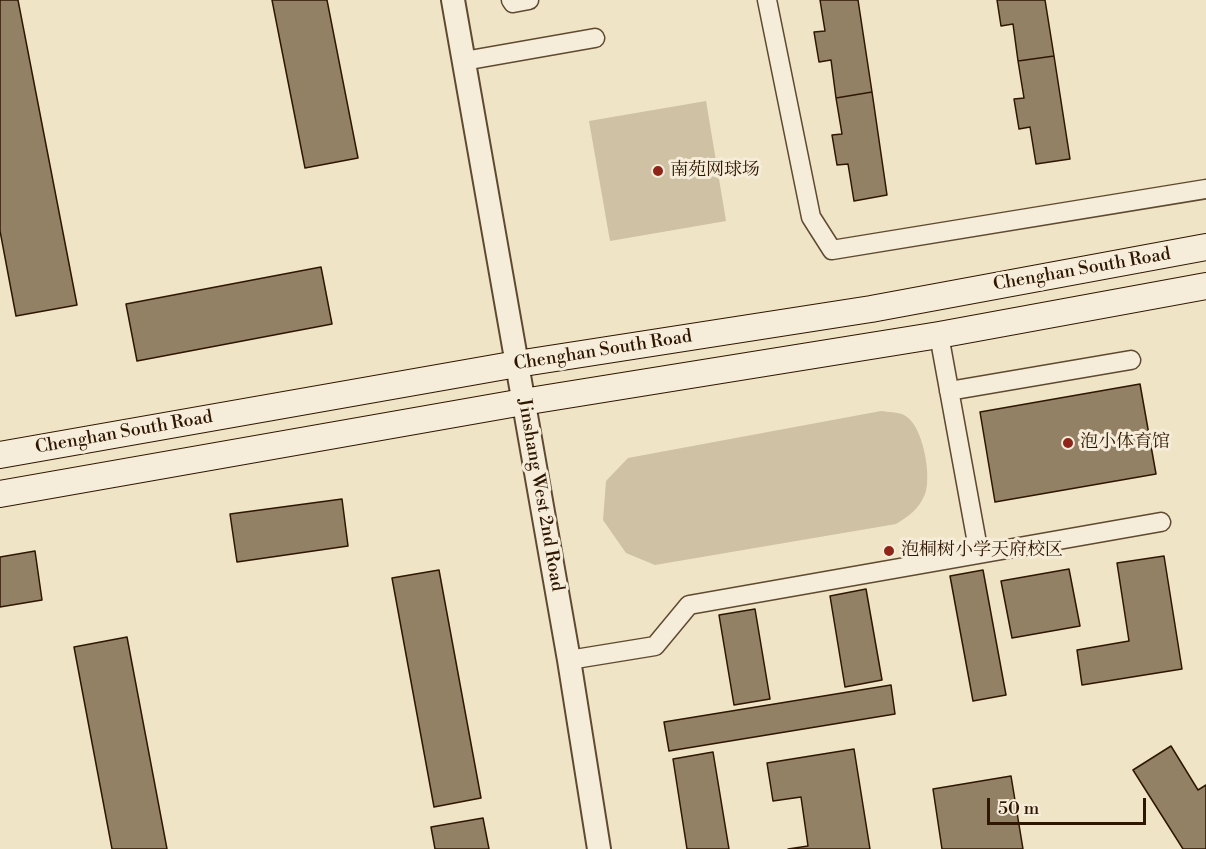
<!DOCTYPE html>
<html>
<head>
<meta charset="utf-8">
<style>
  body { margin:0 }
  #map { position:relative; width:1206px; height:849px; overflow:hidden; background:#efe4c5; font-family:"Libre Bodoni",serif }
  canvas { display:block }
  .scale { position:absolute; left:987px; top:798px; width:159px; height:27px; box-sizing:border-box; border:3px solid #2f1600; border-top:0; padding-left:8px; font-size:18px; line-height:21px; white-space:nowrap; color:#2f1600; -webkit-text-stroke:4px #f5edd9; paint-order:stroke }
</style>
</head>
<body>
<div id="map">
<canvas width="1206" height="849"></canvas>
<div class="scale">50 m</div>
</div>
<script>
const c = document.querySelector('canvas').getContext('2d');
c.lineJoin = 'round';
function paint(path, color) { c.fillStyle = color; c.fill(path, 'evenodd'); }
function stroke(path, color, width, dash) { c.strokeStyle = color; c.lineWidth = width; c.lineCap = dash ? 'butt' : 'round'; c.setLineDash(dash || []); c.stroke(path); }
function label(font, color, halo, rows, align = 'center') {
  c.font = font + ' "Libre Bodoni","Noto Serif SC",serif'; c.lineWidth = 6; c.setLineDash([]); c.textBaseline = 'middle'; c.strokeStyle = halo; c.fillStyle = color; for (const [text, x, y, turn = 0] of rows) {
    c.save(); c.translate(x, y); c.rotate((+turn || 0) * Math.PI / 180); c.textAlign = isNaN(turn) ? turn : align; if (halo) c.strokeText(text, 0, 0); c.fillText(text, 0, 0); c.restore();
  }
}
paint(new Path2D(`
  M 706,101 L 726,221 L 610,241 L 589,121 Z
  M 881,411 C 888,412 898,412 904,415 C 923,424 932,476 925,494 C 919,509 909,516 896,524 L 655,565 L 626,553 L 603,520 L 606,481 L 628,458 Z`), '#cec1a4');
const building = new Path2D(`
  M 0,0 L 18,0 L 77,305 L 16,316 L 0,231 Z
  M 272,0 L 327,0 L 358,158 L 305,168 Z
  M 820,0 L 858,0 L 872,92 L 836,98 L 831,60 L 819,62 L 814,32 L 825,31 Z
  M 997,0 L 1045,0 L 1054,56 L 1018,61 L 1013,24 L 1001,26 Z
  M 1054,56 L 1070,159 L 1036,164 L 1030,127 L 1019,129 L 1014,99 L 1024,98 L 1018,61 Z
  M 872,92 L 887,195 L 854,201 L 848,164 L 837,165 L 832,135 L 842,134 L 836,98 Z
  M 321,267 L 332,324 L 137,361 L 126,304 Z
  M 1140,384 L 1156,474 L 995,502 L 980,412 Z
  M 342,499 L 348,546 L 237,562 L 230,514 Z
  M 35,551 L 42,600 L 0,607 L 0,557 Z
  M 1164,556 L 1182,669 L 1082,685 L 1077,650 L 1129,641 L 1117,563 Z
  M 1069,569 L 1080,626 L 1012,638 L 1001,581 Z
  M 439,570 L 481,798 L 434,807 L 392,578 Z
  M 983,570 L 1006,695 L 973,701 L 950,576 Z
  M 866,589 L 882,680 L 845,687 L 830,596 Z
  M 755,609 L 770,699 L 734,705 L 719,615 Z
  M 127,637 L 167,849 L 112,849 L 74,647 Z
  M 891,685 L 895,714 L 669,751 L 664,722 Z
  M 1171,746 L 1198,790 L 1206,785 L 1206,849 L 1183,849 L 1133,770 Z
  M 854,749 L 870,849 L 788,849 L 808,846 L 801,797 L 773,801 L 767,763 Z
  M 713,752 L 729,849 L 687,849 L 673,759 Z
  M 1011,776 L 1023,849 L 942,849 L 933,789 Z
  M 483,818 L 489,849 L 435,849 L 431,827 Z`);
paint(building, '#938166');
stroke(building, '#2f1600', 1.5);
const minor = new Path2D(`
  M 511,0 L 513,3 L 529,0
  M 767,0 L 811,217 L 832,250 L 1206,189
  M 464,61 L 595,38
  M 939,335 L 979,554
  M 949,391 L 1131,360
  M 569,660 L 655,646 L 689,605 L 1161,522`);
const tertiary = new Path2D(`
  M 453,0 L 569,660 L 599,849`);
const secondary = new Path2D(`
  M 0,455 L 517,364 L 871,309 L 1206,247
  M 0,494 L 523,402 L 939,335 L 1206,286`);
stroke(minor, '#5f4a31', 21);
stroke(tertiary, '#5f4a31', 26);
stroke(secondary, '#2f1600', 28);
stroke(minor, '#f5edd9', 18);
stroke(tertiary, '#f5edd9', 22);
stroke(secondary, '#f5edd9', 26);
for (const [x, y, r, color] of [
  [658,171,6,"#8f2418"],
  [1068,443,6,"#8f2418"],
  [889,551,6,"#8f2418"]
]) { const dot = new Path2D(); dot.arc(x, y, r, 0, 2 * Math.PI); c.fillStyle = color; c.fill(dot); stroke(dot, '#f5edd9', 2); }
label('18px', '#2f1600', '#f5edd9', [
  ["南苑网球场",670,171],
  ["泡小体育馆",1080,443],
  ["泡桐树小学天府校区",901,551]
], 'left');
label('18px', '#2f1600', '#f5edd9', [
  ["Chenghan South Road",1082,270,-10],
  ["Chenghan South Road",603,351,-9],
  ["Chenghan South Road",124,433,-10],
  ["Jinshang West 2nd Road",540,495,80]
]);
</script>
</body>
</html>
